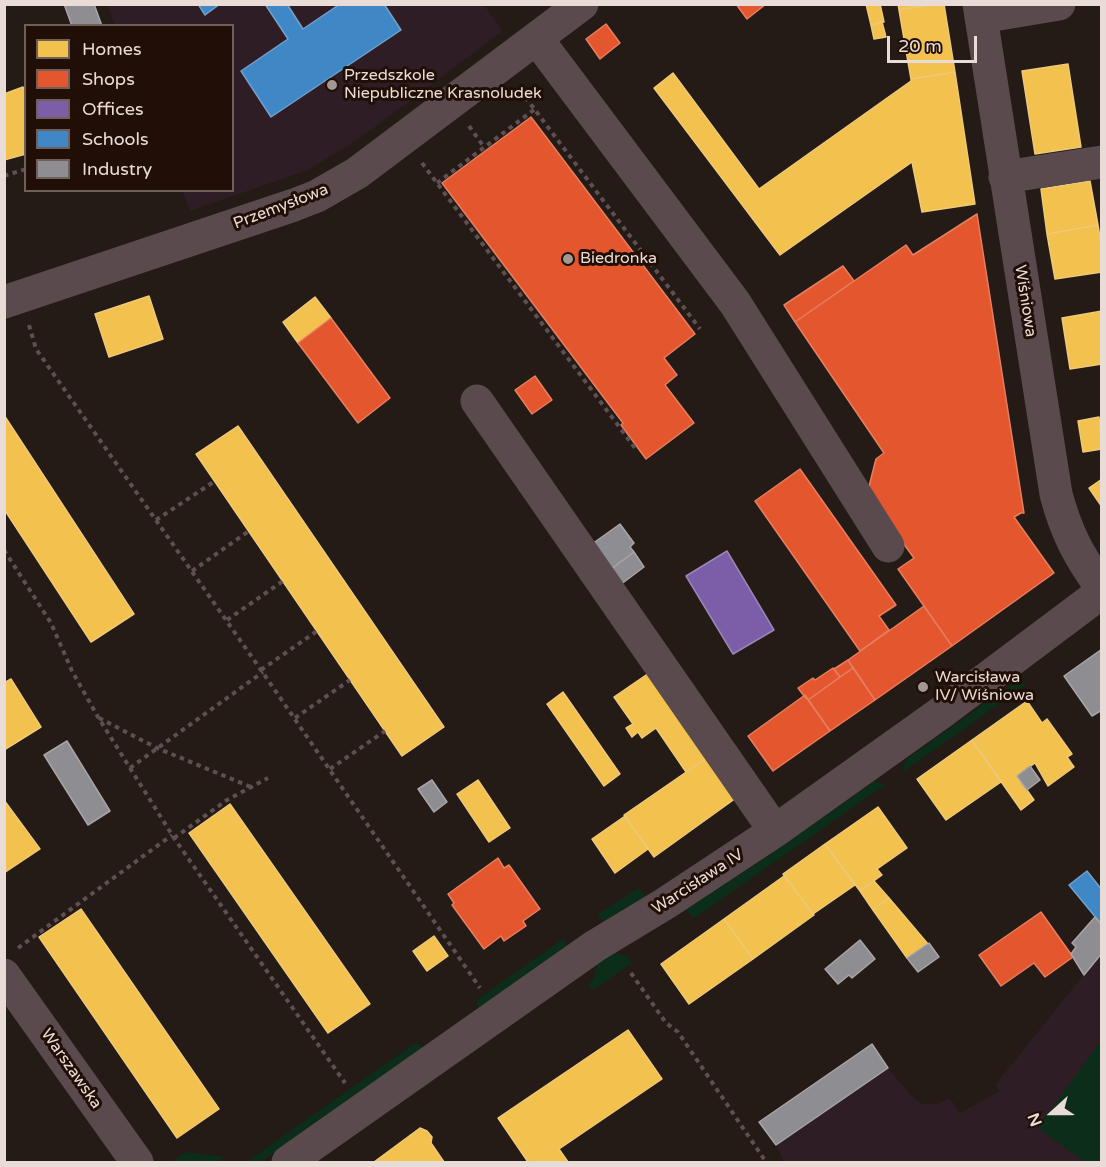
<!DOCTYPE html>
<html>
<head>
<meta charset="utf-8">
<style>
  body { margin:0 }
  #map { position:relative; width:1106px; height:1167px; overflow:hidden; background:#241a16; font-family:"Varela Round",sans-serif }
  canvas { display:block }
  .frame { position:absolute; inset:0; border:6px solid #e9dcd6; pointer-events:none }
  .legend { position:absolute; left:24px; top:24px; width:210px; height:168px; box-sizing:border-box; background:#200e07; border:2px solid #70605a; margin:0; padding:8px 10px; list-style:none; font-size:18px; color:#e9dcd6 }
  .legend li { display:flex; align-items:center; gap:12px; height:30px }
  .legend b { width:30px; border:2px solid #70605a }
  .north { position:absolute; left:1022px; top:1083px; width:60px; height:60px; -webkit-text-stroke:4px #200e07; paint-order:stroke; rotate:249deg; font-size:16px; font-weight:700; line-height:24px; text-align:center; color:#e9dcd6 }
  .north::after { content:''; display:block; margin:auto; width:21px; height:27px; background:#e9dcd6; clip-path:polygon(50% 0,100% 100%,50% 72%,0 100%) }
  .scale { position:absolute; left:887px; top:36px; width:90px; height:27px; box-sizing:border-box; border:3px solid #e9dcd6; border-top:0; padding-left:8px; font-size:18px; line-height:21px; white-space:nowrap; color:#e9dcd6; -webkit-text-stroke:4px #200e07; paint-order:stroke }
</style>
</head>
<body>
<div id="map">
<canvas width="1106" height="1167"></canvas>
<div class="frame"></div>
<ul class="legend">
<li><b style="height:16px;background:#f2c14e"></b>Homes</li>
<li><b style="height:16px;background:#e4572e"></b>Shops</li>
<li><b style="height:16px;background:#7b5ea7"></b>Offices</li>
<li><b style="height:16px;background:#3f88c5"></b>Schools</li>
<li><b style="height:16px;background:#8d8d92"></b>Industry</li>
</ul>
<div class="north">N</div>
<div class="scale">20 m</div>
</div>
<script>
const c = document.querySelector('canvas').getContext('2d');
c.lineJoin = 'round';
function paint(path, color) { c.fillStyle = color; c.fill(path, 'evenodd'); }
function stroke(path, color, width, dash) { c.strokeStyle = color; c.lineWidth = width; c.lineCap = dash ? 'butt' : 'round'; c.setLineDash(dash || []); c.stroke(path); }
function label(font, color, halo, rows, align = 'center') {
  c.font = font + ' "Varela Round",sans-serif'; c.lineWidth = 6; c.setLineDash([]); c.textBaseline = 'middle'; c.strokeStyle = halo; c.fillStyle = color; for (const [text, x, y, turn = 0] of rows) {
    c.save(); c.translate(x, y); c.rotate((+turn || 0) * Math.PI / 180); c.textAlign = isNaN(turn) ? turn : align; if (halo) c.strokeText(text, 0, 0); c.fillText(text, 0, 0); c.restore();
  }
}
paint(new Path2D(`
  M 107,5 L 484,5 L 503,31 L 359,139 L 308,170 L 190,211 L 182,191 L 232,190 L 232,26 L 115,25 Z
  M 1101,953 L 1101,1162 L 784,1162 L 776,1145 L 888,1068 L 911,1095 L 922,1104 L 937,1104 L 950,1098 L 960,1113 L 999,1091 L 995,1085 Z`), '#2e1d25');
paint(new Path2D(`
  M 1018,680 L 1026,685 L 903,772 L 905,760 Z
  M 875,781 L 885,785 L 696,917 L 692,917 L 686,909 L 750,868 Z
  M 638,888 L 646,896 L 605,922 L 597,915 Z
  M 564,938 L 568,947 L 479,1009 L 476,1002 L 478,999 Z
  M 615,953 L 628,956 L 632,963 L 595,989 L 590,988 L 588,984 L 593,980 L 597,964 Z
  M 1101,1040 L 1101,1162 L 1085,1162 L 1038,1128 Z
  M 415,1043 L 422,1045 L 421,1050 L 261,1162 L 246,1162 Z
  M 186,1152 L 225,1157 L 218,1162 L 171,1162 Z`), '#0c2d19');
const homes = new Path2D(`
  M 866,4 L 880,4 L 884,22 L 871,25 Z
  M 898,4 L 934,4 L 899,10 Z
  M 934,4 L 944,4 L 955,72 L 911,79 L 899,10 Z
  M 882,22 L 886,37 L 874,39 L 871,25 Z
  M 1068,64 L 1081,147 L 1035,154 L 1022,71 Z
  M 955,72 L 975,204 L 922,212 L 912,162 L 780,255 L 654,88 L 673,73 L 759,189 L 911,81 L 911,79 Z
  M 23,87 L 26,94 L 26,154 L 4,160 L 4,94 Z
  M 1090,181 L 1098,225 L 1047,234 L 1041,189 Z
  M 1098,225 L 1102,249 L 1102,272 L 1055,279 L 1047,234 Z
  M 149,296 L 163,339 L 109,357 L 95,314 Z
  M 315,297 L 331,318 L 298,343 L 283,322 Z
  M 1102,311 L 1102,364 L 1070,369 L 1062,318 Z
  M 4,415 L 134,614 L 91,642 L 4,509 Z
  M 1099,417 L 1102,449 L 1083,452 L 1078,421 Z
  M 238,426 L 444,727 L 402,756 L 196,454 Z
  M 1102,479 L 1102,507 L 1089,488 Z
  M 649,673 L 708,757 L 686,772 L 656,728 L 642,738 L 638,732 L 632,737 L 626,728 L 633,724 L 614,697 Z
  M 11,679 L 41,727 L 4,750 L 4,683 Z
  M 563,692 L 620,774 L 604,786 L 547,704 Z
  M 1027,701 L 1042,723 L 1047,719 L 1072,754 L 1067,757 L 1074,767 L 1048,786 L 1035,763 L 1017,776 L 1034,800 L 1021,810 L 972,740 Z
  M 972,740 L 1001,782 L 946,820 L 917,779 Z
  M 708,757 L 736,798 L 654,857 L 624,815 Z
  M 478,780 L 510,828 L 489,842 L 457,794 Z
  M 4,800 L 40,849 L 4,873 Z
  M 230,804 L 370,1004 L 328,1033 L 189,833 Z
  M 878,807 L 907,848 L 877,869 L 882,875 L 860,891 L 825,844 Z
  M 625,816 L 648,849 L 615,873 L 592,839 Z
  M 825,844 L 855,885 L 813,914 L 783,874 Z
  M 784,876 L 814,915 L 753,959 L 724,919 Z
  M 874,881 L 889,898 L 873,910 L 860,891 Z
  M 889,898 L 928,944 L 907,958 L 873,910 Z
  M 81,909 L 219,1109 L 177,1138 L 39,937 Z
  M 724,919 L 753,959 L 689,1004 L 661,964 Z
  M 434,936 L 448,956 L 427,971 L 413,951 Z
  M 628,1030 L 662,1079 L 559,1149 L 568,1162 L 528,1162 L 498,1118 Z
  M 420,1128 L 427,1131 L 432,1137 L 431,1143 L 444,1162 L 374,1162 Z`);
paint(homes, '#f2c14e');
stroke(homes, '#efc977', 1.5);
const shops = new Path2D(`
  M 736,4 L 766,4 L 747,19 Z
  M 606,24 L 620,43 L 600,59 L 586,39 Z
  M 531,117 L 695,334 L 664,358 L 677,375 L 665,385 L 694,423 L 646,459 L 621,425 L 623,423 L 442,183 Z
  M 977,214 L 1024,513 L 1021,513 L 1014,517 L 1054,573 L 952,646 L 898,569 L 914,558 L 867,494 L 876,459 L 884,453 L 795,322 L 906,245 L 913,255 Z
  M 843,266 L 854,281 L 795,322 L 784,305 Z
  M 331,318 L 390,398 L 358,423 L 298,343 Z
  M 535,376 L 552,400 L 532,414 L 515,390 Z
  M 800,469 L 896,605 L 879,616 L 889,630 L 860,651 L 755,501 Z
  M 924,606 L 952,646 L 875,700 L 848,660 Z
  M 848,660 L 853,668 L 840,677 L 834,669 Z
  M 833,668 L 840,677 L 808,700 L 804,696 L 798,688 L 813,678 L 815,680 Z
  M 853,668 L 875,700 L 830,731 L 808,700 Z
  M 805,695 L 830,731 L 773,771 L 748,736 Z
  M 498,858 L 504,868 L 509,865 L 540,909 L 523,921 L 526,926 L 504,941 L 501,936 L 484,949 L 452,905 L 454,903 L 448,894 Z
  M 1041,912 L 1073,957 L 1045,977 L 1034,963 L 1001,986 L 979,955 Z`);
paint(shops, '#e4572e');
stroke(shops, '#e67f60', 1.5);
const offices = new Path2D(`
  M 727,551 L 774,630 L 733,654 L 686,576 Z`);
paint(offices, '#7b5ea7');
stroke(offices, '#9c84b5', 1.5);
const schools = new Path2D(`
  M 198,4 L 220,4 L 205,15 Z
  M 265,4 L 287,4 L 303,29 L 340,4 L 384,4 L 401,30 L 271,117 L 241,71 L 288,39 Z
  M 1087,871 L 1102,890 L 1102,925 L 1069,885 Z`);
paint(schools, '#3f88c5');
stroke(schools, '#72a1ca', 1.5);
const industry = new Path2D(`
  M 64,4 L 94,4 L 102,26 L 72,26 Z
  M 620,524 L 634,543 L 630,547 L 634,552 L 611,569 L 592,544 Z
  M 634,552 L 644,567 L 620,585 L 610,570 Z
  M 1102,649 L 1102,710 L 1092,716 L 1064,676 Z
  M 67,741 L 110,811 L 88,825 L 44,755 Z
  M 1030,766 L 1040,780 L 1027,790 L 1017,776 Z
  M 432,780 L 447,802 L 434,812 L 418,789 Z
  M 1095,917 L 1102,925 L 1102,953 L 1084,975 L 1071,954 L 1076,947 L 1072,943 Z
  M 860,940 L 875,959 L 852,978 L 849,975 L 838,984 L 825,969 Z
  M 929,943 L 939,957 L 918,972 L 907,958 Z
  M 872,1044 L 888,1068 L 776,1145 L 759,1122 Z`);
paint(industry, '#8d8d92');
stroke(industry, '#a9a5a6', 1.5);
stroke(new Path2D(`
  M 520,90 L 700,329
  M 469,126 L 484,147
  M 422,163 L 635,448
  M 4,176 L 26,169
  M 437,183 L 535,109
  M 29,325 L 36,349 L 261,670 L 480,988
  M 156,520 L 215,481
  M 4,550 L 51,623 L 72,671 L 98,717 L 174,838 L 345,1083
  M 192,571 L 249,531
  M 227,620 L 283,581
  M 261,670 L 317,631
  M 99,718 L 157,748 L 251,787
  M 295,718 L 350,680
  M 130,768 L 263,672
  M 330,769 L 385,731
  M 174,838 L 227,800 L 268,778
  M 18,948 L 172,835
  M 631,973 L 666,1023 L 678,1032 L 766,1162`), '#5e5052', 4, [4.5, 4.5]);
stroke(new Path2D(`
  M 979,4 L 1056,494 C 1066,532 1079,557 1102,588
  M 981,17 L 1059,4
  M 537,39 L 735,303 L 888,546
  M 1005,177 L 1102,162
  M 4,302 L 294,205 L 317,196 L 357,173 L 582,4
  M 477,401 L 775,831
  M 4,975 L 137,1162
  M 288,1162 L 595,946 L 666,903 L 775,831 L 942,712 L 1102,592`), '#5b4a4d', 33);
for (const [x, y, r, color] of [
  [332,85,6,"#a49893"],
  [568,259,6,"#a49893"],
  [923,687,6,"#a49893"]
]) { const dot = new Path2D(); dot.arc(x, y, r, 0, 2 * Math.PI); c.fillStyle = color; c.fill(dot); stroke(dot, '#200e07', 2); }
label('16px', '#e9dcd6', '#200e07', [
  ["Przedszkole",344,76],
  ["Niepubliczne Krasnoludek",344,94],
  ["Biedronka",580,259],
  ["Warcisława",935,678],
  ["IV/ Wiśniowa",935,696]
], 'left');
label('16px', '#e9dcd6', '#200e07', [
  ["Przemysłowa",281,207,-21],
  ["Wiśniowa",1025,301,81],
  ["Warcisława IV",698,882,-33],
  ["Warszawska",71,1069,55]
]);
</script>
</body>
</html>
